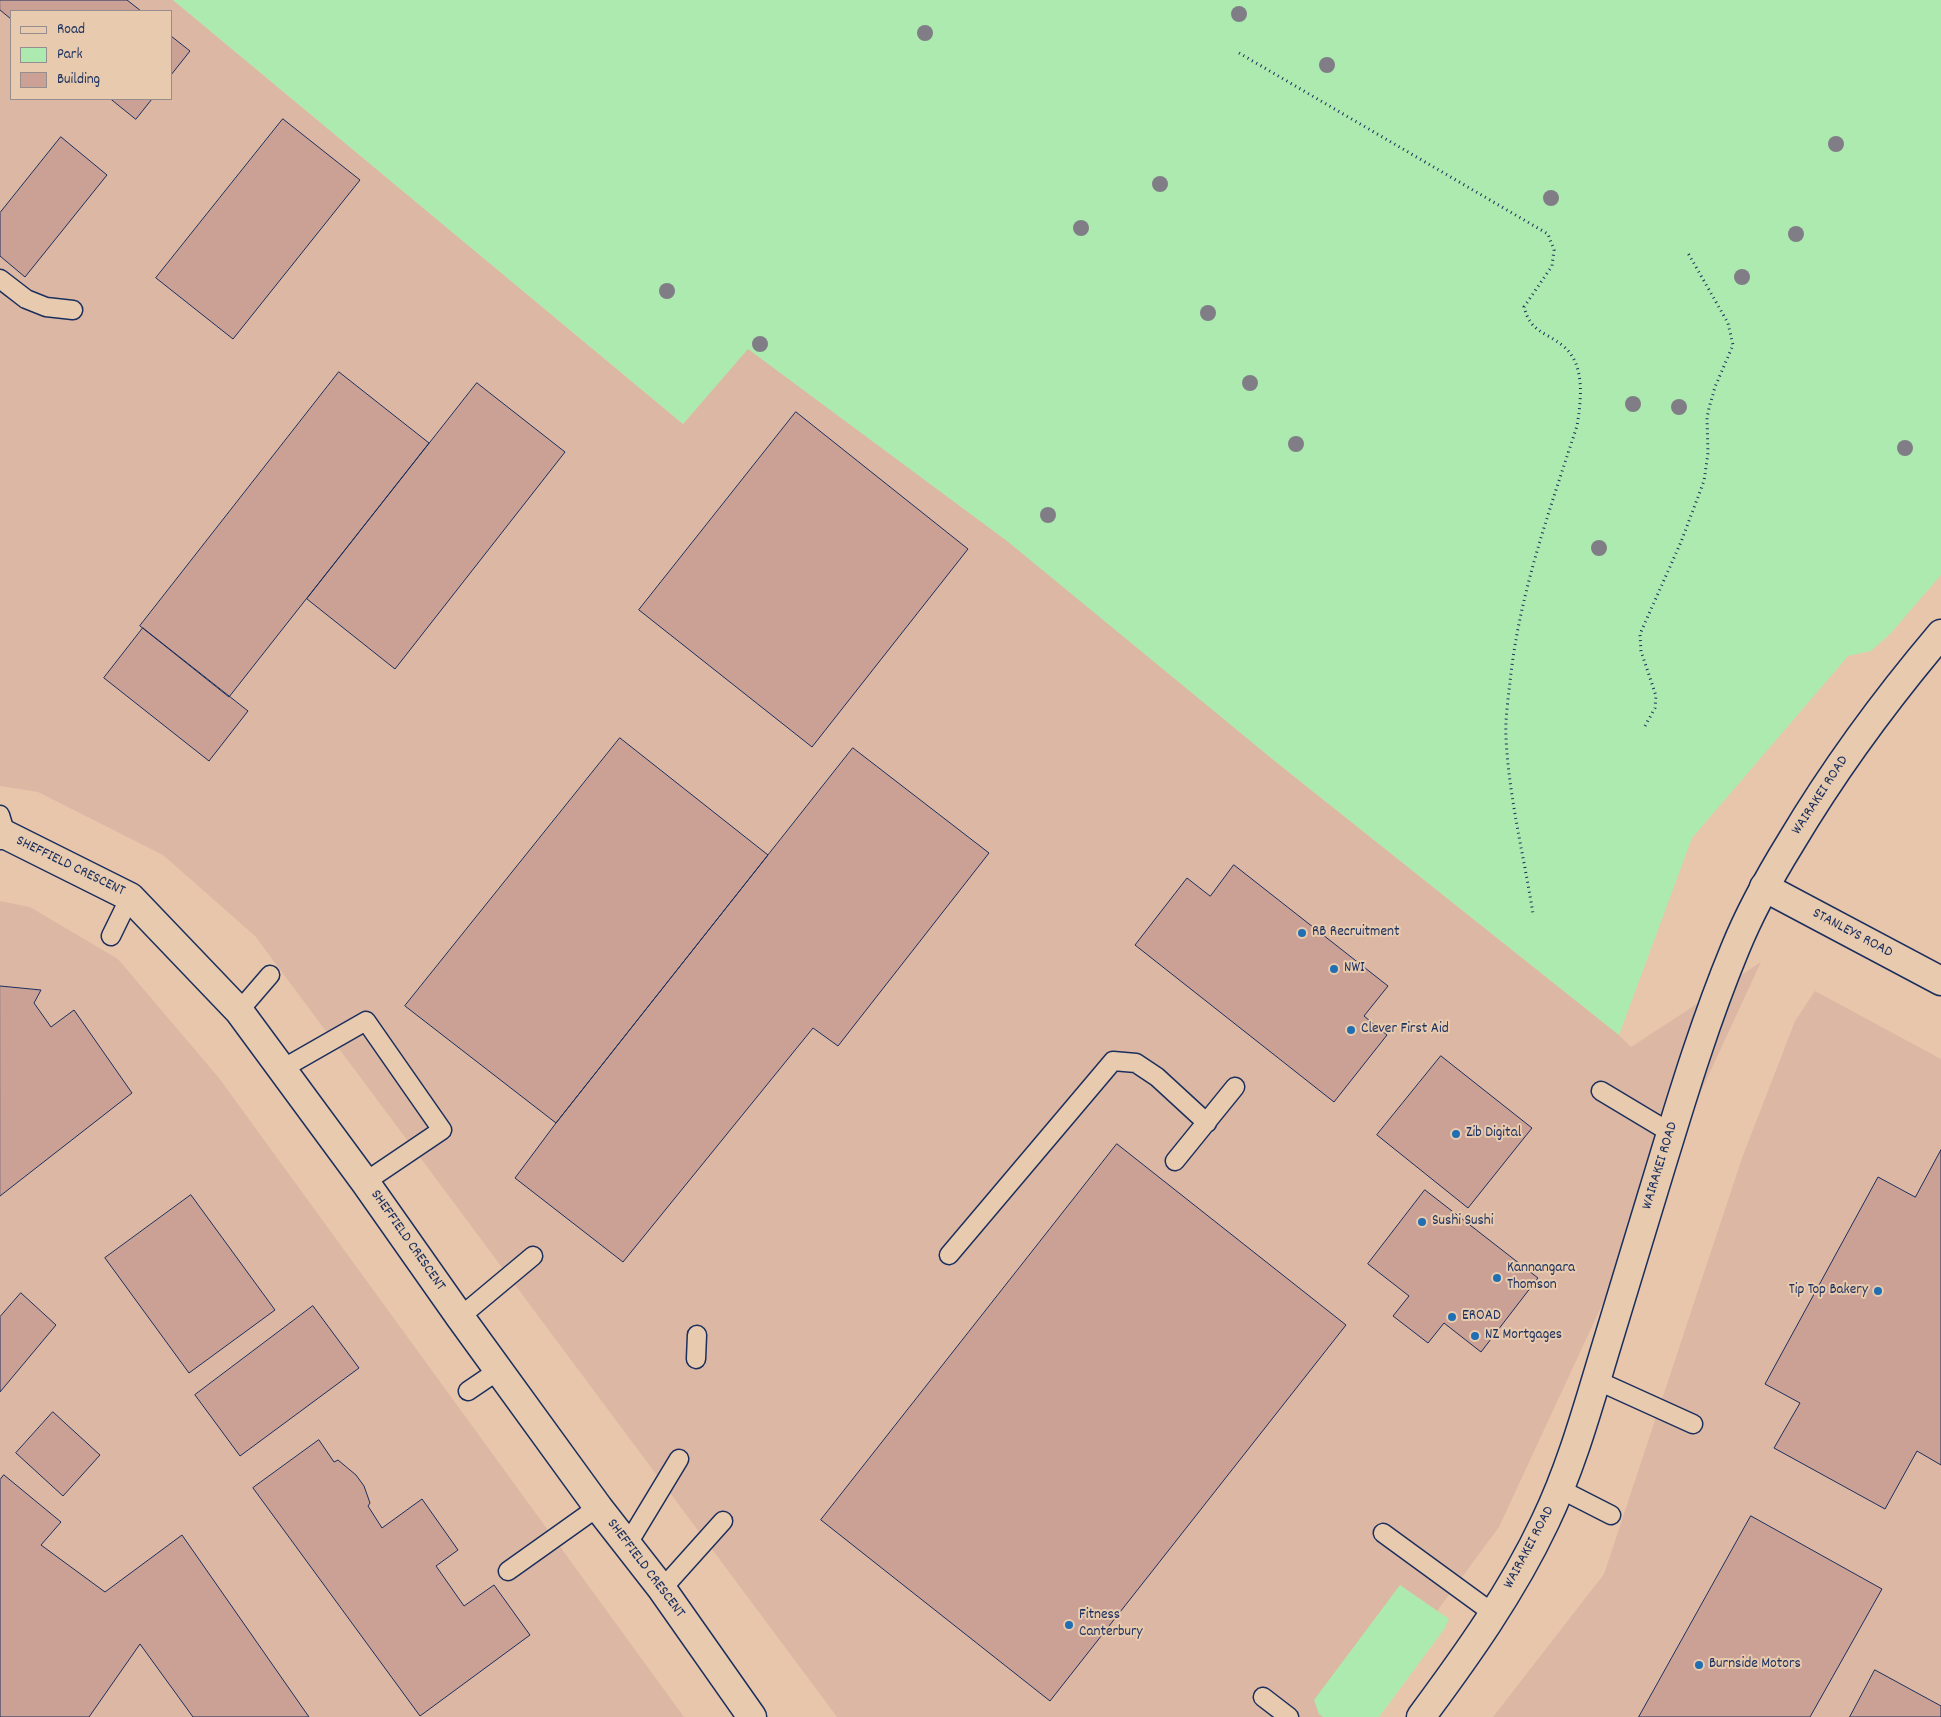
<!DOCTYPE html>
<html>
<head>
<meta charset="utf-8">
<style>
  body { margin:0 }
  #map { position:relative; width:1941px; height:1717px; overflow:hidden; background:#e8c6ac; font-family:Dekko,sans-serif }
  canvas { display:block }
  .legend { position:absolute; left:10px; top:10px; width:162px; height:90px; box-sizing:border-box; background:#e8cbaf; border:1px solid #968d8f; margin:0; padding:6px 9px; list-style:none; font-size:15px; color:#1b2f5e }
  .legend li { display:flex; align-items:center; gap:10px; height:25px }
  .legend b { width:25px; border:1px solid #968d8f }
</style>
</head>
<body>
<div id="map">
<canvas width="1941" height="1717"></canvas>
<ul class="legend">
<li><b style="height:6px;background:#e8cbaf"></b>Road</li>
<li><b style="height:14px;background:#adeab0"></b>Park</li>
<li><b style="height:14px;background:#cca195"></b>Building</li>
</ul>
</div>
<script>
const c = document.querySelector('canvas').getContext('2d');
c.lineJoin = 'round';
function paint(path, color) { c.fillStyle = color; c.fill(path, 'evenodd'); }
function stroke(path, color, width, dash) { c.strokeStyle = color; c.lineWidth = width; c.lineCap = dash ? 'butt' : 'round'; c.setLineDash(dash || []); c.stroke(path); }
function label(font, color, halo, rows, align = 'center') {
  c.font = font + ' Dekko,sans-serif'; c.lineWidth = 4; c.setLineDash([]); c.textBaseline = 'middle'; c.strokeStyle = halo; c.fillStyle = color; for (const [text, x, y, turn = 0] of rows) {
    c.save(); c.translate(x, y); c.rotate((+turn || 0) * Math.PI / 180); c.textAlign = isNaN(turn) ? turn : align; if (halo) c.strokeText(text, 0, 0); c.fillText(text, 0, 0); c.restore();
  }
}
paint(new Path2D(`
  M 0,0 L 173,0 L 683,424 L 748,348 L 1025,554 L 1276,762 L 1619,1035 L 1631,1047 L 1761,962 L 1499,1527 L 1359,1717 L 837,1717 L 255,936 L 163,855 L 38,792 L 0,786 ZM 11,11 L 171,11 L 171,99 L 11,99 Z
  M 0,901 L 30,907 L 118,959 L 219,1078 L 684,1717 L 0,1717 Z
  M 1815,991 L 1941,1059 L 1941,1717 L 1493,1717 L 1604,1574 L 1742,1158 L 1795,1021 Z`), '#dcb8a4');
paint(new Path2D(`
  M 173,0 L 1941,0 L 1941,575 L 1890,634 L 1871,651 L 1848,656 L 1692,838 L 1619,1035 L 1276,762 L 1007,541 L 748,349 L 683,424 Z
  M 1400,1585 L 1449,1619 L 1445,1628 L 1379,1717 L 1323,1717 L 1319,1714 L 1314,1700 Z`), '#adeab0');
const building = new Path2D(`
  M 0,0 L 127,0 L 141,11 L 11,11 L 11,19 L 0,10 Z
  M 171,36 L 190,51 L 171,75 Z
  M 111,99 L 152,99 L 136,119 Z
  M 283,119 L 360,180 L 233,339 L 156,278 Z
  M 61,137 L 107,175 L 25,277 L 0,256 L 0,213 Z
  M 339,372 L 429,443 L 229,697 L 140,626 Z
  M 477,383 L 565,452 L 395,669 L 307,599 Z
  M 796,412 L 968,549 L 812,747 L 639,610 Z
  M 143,628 L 248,711 L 209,761 L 104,678 Z
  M 620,738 L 768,855 L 556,1123 L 405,1006 Z
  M 853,748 L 989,853 L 838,1046 L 813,1028 L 623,1262 L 515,1178 L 556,1123 Z
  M 1234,865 L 1388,986 L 1364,1016 L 1387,1035 L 1334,1102 L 1135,945 L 1187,878 L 1210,896 Z
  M 0,986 L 41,990 L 34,1003 L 51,1027 L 74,1010 L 132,1093 L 0,1196 Z
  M 1441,1056 L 1532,1128 L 1468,1208 L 1377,1135 Z
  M 1117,1144 L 1346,1325 L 1050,1701 L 821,1520 Z
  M 1941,1150 L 1941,1465 L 1917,1451 L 1885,1509 L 1774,1448 L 1800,1403 L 1765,1384 L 1878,1177 L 1915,1197 Z
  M 1425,1190 L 1538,1278 L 1481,1352 L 1444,1323 L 1428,1343 L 1393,1316 L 1409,1296 L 1368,1264 Z
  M 191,1195 L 275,1310 L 189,1373 L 105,1258 Z
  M 21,1293 L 56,1325 L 0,1392 L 0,1317 Z
  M 313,1306 L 359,1368 L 240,1456 L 195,1395 Z
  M 53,1412 L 100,1455 L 63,1496 L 16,1453 Z
  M 319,1440 L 334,1462 L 338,1460 L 356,1475 L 364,1486 L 370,1503 L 368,1506 L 382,1528 L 422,1499 L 458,1550 L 436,1566 L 464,1606 L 494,1585 L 530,1635 L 420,1716 L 253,1488 Z
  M 4,1475 L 61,1522 L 41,1545 L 105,1592 L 182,1535 L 309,1717 L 193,1717 L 140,1644 L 89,1717 L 0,1717 L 0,1480 Z
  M 1751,1516 L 1882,1589 L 1810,1717 L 1639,1717 Z
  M 1875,1670 L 1941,1706 L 1941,1717 L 1850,1717 Z`);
paint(building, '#cca195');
stroke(building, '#1b2f5e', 1);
const lane = new Path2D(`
  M 0,279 L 26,299 L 46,307 L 73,310
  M 0,815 L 6,835
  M 111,936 L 130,897
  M 239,1011 L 270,975
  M 282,1069 L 366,1021 L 442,1130 L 365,1182
  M 1601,1091 L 1671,1133
  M 1175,1161 L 1235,1087
  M 949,1255 L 1113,1061 L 1136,1063 L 1157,1077 L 1207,1123
  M 460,1317 L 533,1256
  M 696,1359 L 697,1335
  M 1596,1380 L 1693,1424
  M 468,1391 L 499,1370
  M 1560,1489 L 1611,1515
  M 1383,1533 L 1494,1614
  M 627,1545 L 679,1459
  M 508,1571 L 598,1507
  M 662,1589 L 723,1521
  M 1263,1697 L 1289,1717`);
const street = new Path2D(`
  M 0,835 L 6,835 L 130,897 L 239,1011 L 365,1182 L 460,1317 L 598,1507 L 662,1589 L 752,1717
  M 1764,887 L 1941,981`);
const secondary = new Path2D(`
  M 1421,1717 C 1467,1655 1512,1592 1545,1522 C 1572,1466 1589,1403 1607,1344 C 1625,1283 1644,1223 1662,1163 C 1684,1091 1706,1019 1735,949 C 1750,912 1770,876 1791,842 C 1835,768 1886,699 1941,634`);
stroke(lane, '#1b2f5e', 21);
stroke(street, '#1b2f5e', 31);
stroke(secondary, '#1b2f5e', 31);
stroke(new Path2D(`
  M 1239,53 L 1548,234 L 1554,250 L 1552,266 L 1524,307 C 1531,333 1545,331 1563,346 C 1586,364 1581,401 1577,426 C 1550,509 1519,594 1510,682 C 1508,700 1505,720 1506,738 C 1509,798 1524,856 1533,914
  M 1645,726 L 1655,708 L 1656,696 L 1641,651 L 1640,634 L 1681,542 L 1704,481 L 1708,453 L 1707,418 L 1709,408 L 1715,387 L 1733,345 L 1728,323 L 1688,253`), '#1b2f5e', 3, [1, 4]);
stroke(lane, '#e8cbaf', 18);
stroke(street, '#e8cbaf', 28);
stroke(secondary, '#e8cbaf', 28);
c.fillStyle = '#807d86';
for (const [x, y] of [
  [1239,14],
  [925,33],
  [1327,65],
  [1836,144],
  [1160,184],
  [1551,198],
  [1081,228],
  [1796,234],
  [1742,277],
  [667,291],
  [1208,313],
  [760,344],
  [1250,383],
  [1633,404],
  [1679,407],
  [1296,444],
  [1905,448],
  [1048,515],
  [1599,548]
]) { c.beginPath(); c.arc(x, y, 8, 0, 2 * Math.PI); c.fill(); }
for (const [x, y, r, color] of [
  [1302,933,5,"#1f6fb2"],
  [1334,969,5,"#1f6fb2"],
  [1351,1030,5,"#1f6fb2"],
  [1456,1134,5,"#1f6fb2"],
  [1422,1222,5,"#1f6fb2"],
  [1497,1278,5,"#1f6fb2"],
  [1878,1291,5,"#1f6fb2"],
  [1452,1317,5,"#1f6fb2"],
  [1475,1336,5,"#1f6fb2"],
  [1069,1625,5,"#1f6fb2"],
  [1699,1665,5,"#1f6fb2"]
]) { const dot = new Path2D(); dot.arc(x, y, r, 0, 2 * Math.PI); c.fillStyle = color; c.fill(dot); stroke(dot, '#e8cbaf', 2); }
label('15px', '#1b2f5e', '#e8cbaf', [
  ["WAIRAKEI ROAD",1821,796,-57],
  ["SHEFFIELD CRESCENT",70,867,26],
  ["STANLEYS ROAD",1852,934,28],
  ["WAIRAKEI ROAD",1661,1166,-73],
  ["SHEFFIELD CRESCENT",407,1241,55],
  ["WAIRAKEI ROAD",1530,1548,-62],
  ["SHEFFIELD CRESCENT",645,1569,53]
]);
label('15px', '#1b2f5e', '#e8cbaf', [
  ["RB Recruitment",1312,933],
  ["NWI",1344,969],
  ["Clever First Aid",1361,1030],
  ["Zib Digital",1466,1134],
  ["Sushi Sushi",1432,1222],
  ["Kannangara",1507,1269],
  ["Thomson",1507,1286],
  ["Tip Top Bakery",1868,1291,"right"],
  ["EROAD",1462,1317],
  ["NZ Mortgages",1485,1336],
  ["Fitness",1079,1616],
  ["Canterbury",1079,1633],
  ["Burnside Motors",1709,1665]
], 'left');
</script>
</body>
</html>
